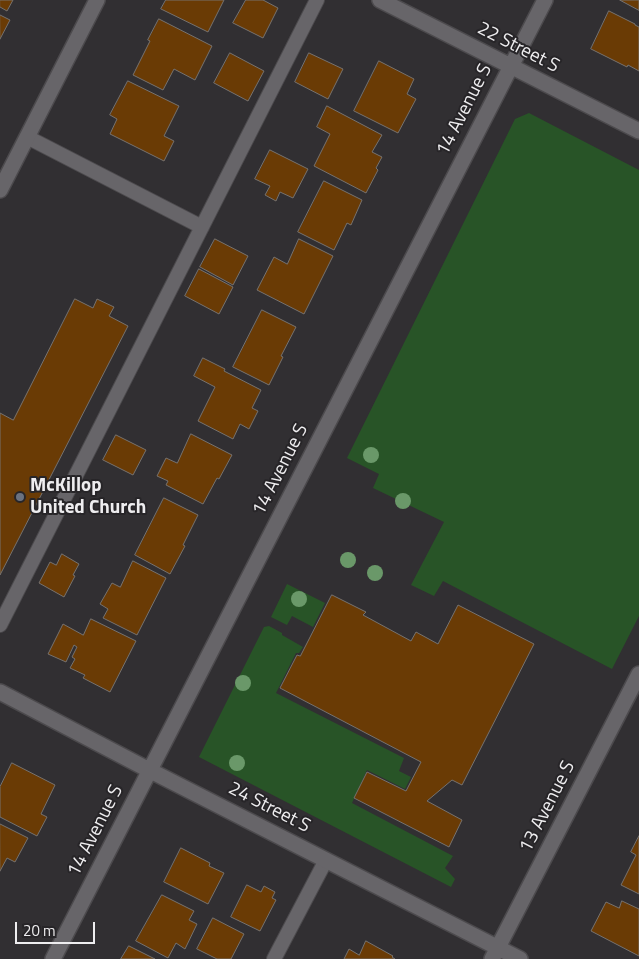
<!DOCTYPE html>
<html>
<head>
<meta charset="utf-8">
<style>
  body { margin:0 }
  #map { position:relative; width:639px; height:959px; overflow:hidden; background:#312f32; font-family:"Titillium Web",sans-serif }
  canvas { display:block }
  .scale { position:absolute; left:15px; top:922px; width:80px; height:22px; box-sizing:border-box; border:2px solid #eeedef; border-top:0; padding-left:6px; font-size:15px; line-height:18px; white-space:nowrap; color:#eeedef; -webkit-text-stroke:4px #272528; paint-order:stroke }
</style>
</head>
<body>
<div id="map">
<canvas width="639" height="959"></canvas>
<div class="scale">20 m</div>
</div>
<script>
const c = document.querySelector('canvas').getContext('2d');
c.lineJoin = 'round';
function paint(path, color) { c.fillStyle = color; c.fill(path, 'evenodd'); }
function stroke(path, color, width, dash) { c.strokeStyle = color; c.lineWidth = width; c.lineCap = dash ? 'butt' : 'round'; c.setLineDash(dash || []); c.stroke(path); }
function label(font, color, halo, rows, align = 'center') {
  c.font = font + ' "Titillium Web",sans-serif'; c.lineWidth = 4; c.setLineDash([]); c.textBaseline = 'middle'; c.strokeStyle = halo; c.fillStyle = color; for (const [text, x, y, turn = 0] of rows) {
    c.save(); c.translate(x, y); c.rotate((+turn || 0) * Math.PI / 180); c.textAlign = isNaN(turn) ? turn : align; if (halo) c.strokeText(text, 0, 0); c.fillText(text, 0, 0); c.restore();
  }
}
paint(new Path2D(`
  M 529,113 L 639,170 L 639,616 L 612,669 L 443,581 L 434,596 L 411,585 L 444,522 L 373,488 L 379,474 L 347,458 L 515,119 Z
  M 287,584 L 325,603 L 313,627 L 292,616 L 287,625 L 271,617 Z
  M 269,626 L 282,633 L 282,635 L 303,647 L 299,653 L 296,653 L 276,693 L 404,758 L 399,771 L 411,777 L 405,789 L 367,770 L 352,803 L 453,856 L 445,868 L 455,879 L 451,887 L 199,757 L 264,627 Z`), '#285427');
const building = new Path2D(`
  M 0,0 L 13,0 L 7,11 L 0,7 Z
  M 166,0 L 224,0 L 208,32 L 161,9 Z
  M 246,0 L 263,0 L 278,8 L 263,38 L 233,23 Z
  M 620,0 L 639,0 L 639,10 Z
  M 609,11 L 635,24 L 635,25 L 639,27 L 639,71 L 628,65 L 627,67 L 591,49 Z
  M 0,15 L 10,20 L 0,39 Z
  M 159,19 L 212,46 L 195,80 L 174,69 L 163,90 L 133,75 L 150,41 L 148,40 Z
  M 230,53 L 264,71 L 248,101 L 214,83 Z
  M 309,53 L 343,69 L 328,99 L 295,82 Z
  M 379,61 L 414,79 L 407,94 L 416,99 L 398,133 L 354,111 Z
  M 128,81 L 179,106 L 164,136 L 174,141 L 164,161 L 110,134 L 117,119 L 110,115 Z
  M 327,106 L 382,135 L 372,152 L 382,157 L 376,168 L 378,170 L 366,193 L 314,166 L 330,134 L 317,127 Z
  M 270,150 L 308,169 L 293,198 L 280,192 L 276,201 L 265,195 L 270,186 L 255,179 Z
  M 324,181 L 362,200 L 351,225 L 347,223 L 334,250 L 298,232 Z
  M 215,239 L 248,256 L 233,285 L 200,267 Z
  M 299,239 L 333,256 L 304,314 L 257,290 L 274,257 L 287,264 Z
  M 199,269 L 233,287 L 219,314 L 185,296 Z
  M 75,299 L 93,308 L 97,299 L 114,307 L 109,316 L 128,326 L 0,575 L 0,413 L 13,420 Z
  M 262,310 L 296,327 L 281,356 L 283,357 L 269,385 L 233,367 Z
  M 203,358 L 225,369 L 224,371 L 261,390 L 252,408 L 258,411 L 249,429 L 240,424 L 233,439 L 198,421 L 215,387 L 194,376 Z
  M 191,434 L 232,455 L 219,479 L 217,478 L 203,504 L 166,485 L 168,481 L 157,476 L 166,458 L 177,463 Z
  M 116,435 L 146,450 L 133,475 L 103,460 Z
  M 164,498 L 198,515 L 183,545 L 185,546 L 170,574 L 135,555 Z
  M 62,554 L 79,564 L 73,575 L 75,576 L 64,597 L 39,583 L 50,562 L 56,565 Z
  M 133,561 L 166,578 L 137,635 L 103,618 L 108,609 L 100,604 L 112,583 L 120,587 Z
  M 332,595 L 366,612 L 363,615 L 411,641 L 416,632 L 438,644 L 458,605 L 534,644 L 462,785 L 452,780 L 427,801 L 462,820 L 449,847 L 354,798 L 367,772 L 406,791 L 421,762 L 280,688 L 297,655 L 300,656 Z
  M 91,619 L 136,641 L 110,692 L 83,678 L 85,675 L 70,668 L 75,659 L 72,657 L 77,647 L 74,645 L 66,662 L 48,654 L 63,624 L 83,635 Z
  M 12,763 L 55,785 L 41,814 L 47,817 L 37,836 L 0,817 L 0,787 Z
  M 0,824 L 28,838 L 15,862 L 7,858 L 0,871 Z
  M 639,836 L 639,894 L 621,885 L 636,855 L 631,852 Z
  M 181,848 L 210,863 L 209,866 L 224,873 L 208,904 L 164,882 Z
  M 247,885 L 261,892 L 264,886 L 275,892 L 272,898 L 276,900 L 260,931 L 231,917 Z
  M 162,895 L 194,911 L 189,920 L 197,924 L 185,949 L 176,943 L 168,958 L 136,941 Z
  M 622,901 L 639,909 L 639,956 L 591,931 L 606,902 L 619,908 Z
  M 213,918 L 244,934 L 231,959 L 217,959 L 197,949 Z
  M 366,941 L 393,956 L 392,957 L 395,959 L 344,959 L 349,949 L 359,955 Z
  M 129,946 L 155,959 L 121,959 Z`);
paint(building, '#6a3b05');
stroke(building, '#76726f', 1);
const lane = new Path2D(`
  M 27,137 L 202,227
  M 0,625 L 317,0
  M 274,959 L 326,860`);
const street = new Path2D(`
  M 380,0 L 639,131
  M 0,190 L 97,0
  M 0,692 L 149,770 L 520,959
  M 53,959 L 545,0
  M 492,959 L 639,674`);
stroke(lane, '#4c4a4d', 16);
stroke(street, '#4c4a4d', 18);
stroke(lane, '#676569', 14);
stroke(street, '#676569', 15);
c.fillStyle = '#6a9869';
for (const [x, y] of [
  [371,455],
  [403,501],
  [348,560],
  [375,573],
  [299,599],
  [243,683],
  [237,763]
]) { c.beginPath(); c.arc(x, y, 8, 0, 2 * Math.PI); c.fill(); }
for (const [x, y, r, color] of [
  [20,497,5,"#6b7280"]
]) { const dot = new Path2D(); dot.arc(x, y, r, 0, 2 * Math.PI); c.fillStyle = color; c.fill(dot); stroke(dot, '#272528', 2); }
label('19px', '#eeedef', '#272528', [
  ["22 Street S",518,48,27],
  ["14 Avenue S",465,110,-63],
  ["14 Avenue S",281,470,-63],
  ["13 Avenue S",548,807,-63],
  ["24 Street S",269,808,27],
  ["14 Avenue S",96,831,-63]
]);
label('bold 19px', '#eeedef', '#272528', [
  ["McKillop",30,486],
  ["United Church",30,508]
], 'left');
</script>
</body>
</html>
